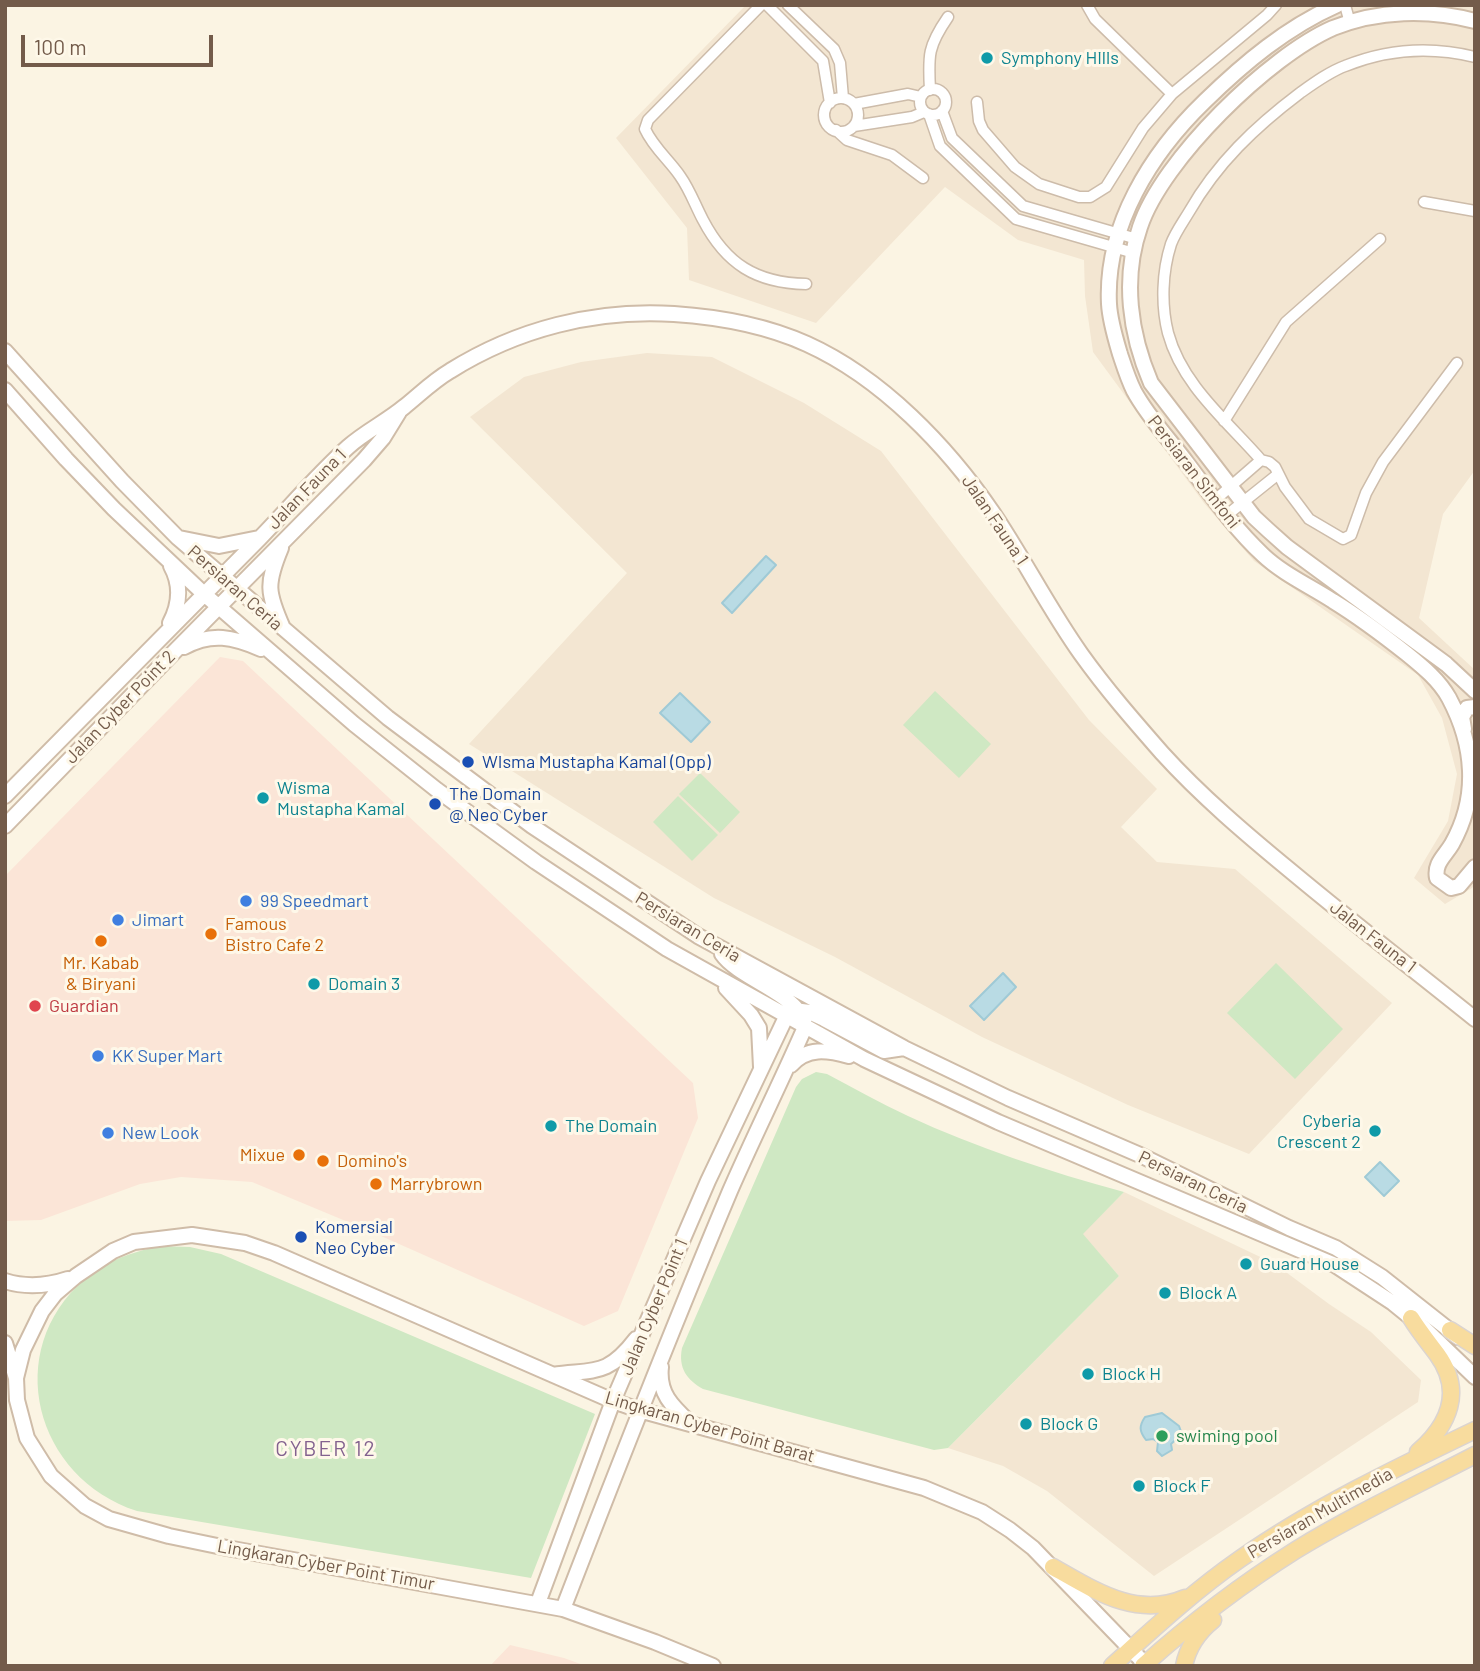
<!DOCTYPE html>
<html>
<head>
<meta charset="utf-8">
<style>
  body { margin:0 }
  #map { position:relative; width:1480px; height:1671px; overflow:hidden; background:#fbf4e3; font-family:Barlow,sans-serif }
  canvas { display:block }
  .frame { position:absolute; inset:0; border:7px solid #735b4a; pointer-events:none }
  .scale { position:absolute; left:21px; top:35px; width:192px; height:32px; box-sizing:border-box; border:4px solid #735b4a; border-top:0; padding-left:9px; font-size:21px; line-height:24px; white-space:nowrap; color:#735b4a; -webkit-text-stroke:5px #fef8e9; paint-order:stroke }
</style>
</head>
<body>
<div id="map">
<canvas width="1480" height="1671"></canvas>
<div class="frame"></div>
<div class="scale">100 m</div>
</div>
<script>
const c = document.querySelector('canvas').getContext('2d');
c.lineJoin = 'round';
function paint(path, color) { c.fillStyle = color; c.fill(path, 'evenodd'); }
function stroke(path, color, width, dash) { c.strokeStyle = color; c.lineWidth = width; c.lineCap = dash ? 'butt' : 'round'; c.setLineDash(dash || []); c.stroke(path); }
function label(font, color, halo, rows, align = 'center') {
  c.font = font + ' Barlow,sans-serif'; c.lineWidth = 6; c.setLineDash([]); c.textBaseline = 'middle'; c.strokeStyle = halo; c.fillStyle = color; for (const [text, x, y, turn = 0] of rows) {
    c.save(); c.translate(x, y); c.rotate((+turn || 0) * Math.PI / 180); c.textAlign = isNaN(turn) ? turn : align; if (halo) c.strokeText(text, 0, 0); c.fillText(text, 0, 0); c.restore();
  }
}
paint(new Path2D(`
  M 746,5 L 1475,5 L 1475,470 L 1443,514 L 1419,618 L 1475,670 L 1475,884 L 1472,888 L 1445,904 L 1414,878 L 1448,821 L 1457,774 L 1442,718 L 1418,675 L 1254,561 L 1204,503 L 1093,352 L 1085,296 L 1084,260 L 1018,240 L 945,187 L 816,323 L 689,280 L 687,228 L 616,138 Z
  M 647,353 L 712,357 L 804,403 L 881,451 L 1089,720 L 1157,789 L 1121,827 L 1157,862 L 1235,869 L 1392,1003 L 1249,1154 L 1128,1105 L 982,1037 L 835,957 L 714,898 L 469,744 L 627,573 L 470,417 L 524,377 L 581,362 Z
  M 1124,1192 L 1275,1264 L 1329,1304 L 1371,1332 L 1421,1380 L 1418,1402 L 1154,1576 L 1047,1491 L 1003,1466 L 948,1448 L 1119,1276 L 1082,1234 Z`), '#f3e6d2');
paint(new Path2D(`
  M 220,657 L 243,661 L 693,1083 L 698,1118 L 618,1311 L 584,1326 L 372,1232 L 252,1182 L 181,1177 L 140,1184 L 41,1220 L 5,1221 L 5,876 Z
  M 510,1645 L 564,1658 L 586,1666 L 490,1666 Z`), '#fbe5d7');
paint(new Path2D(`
  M 935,691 L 991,744 L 959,778 L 903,725 Z
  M 700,773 L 740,812 L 720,833 L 679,794 Z
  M 678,796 L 718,835 L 692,861 L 653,822 Z
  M 1276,963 L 1343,1029 L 1295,1079 L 1227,1013 Z
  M 816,1072 L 827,1074 C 854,1088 880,1103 908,1116 C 977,1148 1050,1172 1124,1192 L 1083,1234 L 1119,1276 L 948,1448 L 934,1450 L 703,1389 C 687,1380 678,1368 682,1348 L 796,1087 L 802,1079 Z
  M 158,1246 L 190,1247 L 221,1254 L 595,1414 L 531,1578 L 137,1511 C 35,1478 1,1351 85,1279 C 106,1260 132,1253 158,1246 Z`), '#cfe8c3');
const water = new Path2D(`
  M 766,556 L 776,565 L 732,613 L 722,603 Z
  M 680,693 L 710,722 L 691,742 L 660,713 Z
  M 1003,973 L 1016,987 L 984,1020 L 970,1006 Z
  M 1380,1162 L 1399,1181 L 1384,1196 L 1365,1177 Z
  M 1162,1413 L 1179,1426 L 1182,1434 L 1171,1444 L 1172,1450 L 1162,1456 L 1157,1451 L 1158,1442 L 1153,1439 L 1146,1440 C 1139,1431 1139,1426 1145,1417 Z`);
paint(water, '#b9dbe4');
stroke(water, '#9fcad6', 2);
const street = new Path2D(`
  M 761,5 L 648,120 L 645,129 C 653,147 669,160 680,176 C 690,190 695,205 703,220 C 726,264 756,283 806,284
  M 767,5 L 823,61 L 830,103
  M 788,5 L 834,49 L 840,63 L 843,98
  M 1087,5 L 1095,19 L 1172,94
  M 1345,5 L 1350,23
  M920 102a13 13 0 1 1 26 0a13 13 0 1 1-26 0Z
  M 930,90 C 928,55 928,46 948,17
  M824 115a17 17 0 1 1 34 0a17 17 0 1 1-34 0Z
  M 977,102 L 979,121 L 983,130 L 1015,167 L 1039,184 L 1079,197 L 1090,197 L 1106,187 L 1143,128 L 1172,94 L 1267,15 L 1276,5
  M 854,104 L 908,94 L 921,97
  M 942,111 L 952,138 L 1023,206 L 1137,239
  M 929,114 L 940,146 L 1016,219 L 1134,253
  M 854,126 L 912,117 L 924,112
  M 836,130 L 847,140 L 892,155 L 923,178
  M 1424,202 L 1475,211
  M 1457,363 L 1383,462 L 1366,493 L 1351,535 L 1343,539 L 1309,519 L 1285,487 L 1275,467 L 1269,462 L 1261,460 C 1227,421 1182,385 1168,333 C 1161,305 1162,272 1171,244 C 1175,233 1183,222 1189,212 C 1217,163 1255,127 1300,93 C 1314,83 1329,72 1345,66 C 1387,49 1431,46 1475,57
  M 1224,421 L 1286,322 L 1380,239
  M 1215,500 L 1261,460
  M 1227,515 L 1277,475`);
const secondary = new Path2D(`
  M 1337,5 C 1287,27 1244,63 1205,101 C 1151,153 1105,226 1109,304 C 1110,321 1115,337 1120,354 C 1124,366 1128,379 1134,391 C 1148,417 1170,440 1187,463 C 1211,495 1234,528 1263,555 C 1283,574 1310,586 1333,601 C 1359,617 1383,635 1407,654 C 1423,667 1439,680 1449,698 C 1474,745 1479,796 1452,844 C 1445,856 1434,863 1437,878 L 1451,888 L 1459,886 L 1475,867
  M 1475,21 C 1429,9 1378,10 1333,28 C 1269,56 1162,160 1140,227 C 1122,279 1130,334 1151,383 L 1254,517 L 1268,530 L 1287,547 L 1446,664 L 1475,691
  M 5,351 L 122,481 L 178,538 L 388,718 L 532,826 L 698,936 L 904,1048 L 1008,1098 L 1140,1155 L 1289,1228 L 1336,1248 L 1382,1277 L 1458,1337
  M 5,390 L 66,459 L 114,509 L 204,594 L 354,724 L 437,790 L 536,862 L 667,949 L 864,1059 L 998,1122 L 1335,1265 L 1393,1303 L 1425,1329 L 1475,1377
  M 179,538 L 219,546 L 259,538
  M 281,548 C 266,584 267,592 283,628
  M 170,623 C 180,604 181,584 171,566
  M 184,647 C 212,632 233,637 261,649
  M 1464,729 L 1462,717 L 1467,708 L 1475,707
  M 5,796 C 89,710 175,624 260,538 C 289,508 317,475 348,447 C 366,431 386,422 404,407 C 419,395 433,381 450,371 C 517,329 595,309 674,314 C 719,317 765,325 807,344 C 882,378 947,446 993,513 C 1024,559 1049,609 1081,654 C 1106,689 1134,721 1162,753 C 1201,796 1247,835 1292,872 C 1352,922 1414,970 1475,1019
  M 5,826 L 174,652 L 364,460 L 383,438 L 399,412
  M 726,988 L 751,1015 L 759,1028 L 761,1067
  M 791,1065 C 807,1047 827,1050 849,1056
  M 5,1281 C 27,1288 47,1286 68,1279
  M 5,1343 L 16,1378 L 17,1400 L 27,1438 L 51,1476 L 85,1506 L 109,1519 L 169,1536 L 227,1548 L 563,1609 L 655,1642 L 713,1666
  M 661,1367 C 658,1393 672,1406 690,1423
  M 553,1375 C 594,1369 607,1377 636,1339
  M 16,1378 L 23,1350 L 42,1311 L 55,1294 L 76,1276 L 113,1251 L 134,1242 L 192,1235 L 245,1243 L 274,1253 L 613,1401 L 639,1410 L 924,1488 L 982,1512 L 1010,1530 L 1033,1548 L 1147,1666
  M 538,1603 L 613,1401 L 708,1181 L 786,1017 L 794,1010 L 809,1012 L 824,1019 L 884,1051 L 904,1048
  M 563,1609 C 617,1469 672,1329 730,1191 C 754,1136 781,1082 805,1027 C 803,995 740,980 722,954`);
const primary = new Path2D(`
  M 1411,1318 C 1419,1331 1428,1342 1437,1354 C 1464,1391 1449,1425 1418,1452
  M 1450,1330 L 1475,1346
  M 1053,1567 C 1094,1590 1136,1619 1185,1598
  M 1112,1666 C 1153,1629 1194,1591 1240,1559 C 1313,1508 1394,1469 1475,1430
  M 1143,1666 C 1191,1623 1242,1584 1296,1550 C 1353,1515 1415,1486 1475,1455
  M 1184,1666 C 1188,1646 1198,1632 1213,1620`);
stroke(street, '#cdbcaa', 13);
stroke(secondary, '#cfbca8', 18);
stroke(primary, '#dbd4d0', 19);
stroke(street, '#fff', 10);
stroke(secondary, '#fff', 14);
stroke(primary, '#f8dc9e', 16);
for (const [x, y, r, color] of [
  [987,58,7,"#0f9aa8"],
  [468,762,7,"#1a4fb4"],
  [263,798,7,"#0f9aa8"],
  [435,804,7,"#1a4fb4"],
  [246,901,7,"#3f7fe0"],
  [118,920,7,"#3f7fe0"],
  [211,934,7,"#e8710a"],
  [101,941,7,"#e8710a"],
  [314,984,7,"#0f9aa8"],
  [35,1006,7,"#e0444e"],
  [98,1056,7,"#3f7fe0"],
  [551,1126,7,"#0f9aa8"],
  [1375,1131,7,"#0f9aa8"],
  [108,1133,7,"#3f7fe0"],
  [299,1155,7,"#e8710a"],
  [323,1161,7,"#e8710a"],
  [376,1184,7,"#e8710a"],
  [301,1237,7,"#1a4fb4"],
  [1246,1264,7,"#0f9aa8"],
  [1165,1293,7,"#0f9aa8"],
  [1088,1374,7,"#0f9aa8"],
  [1026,1424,7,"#0f9aa8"],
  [1162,1436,7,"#2e9e5b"],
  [1139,1486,7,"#0f9aa8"]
]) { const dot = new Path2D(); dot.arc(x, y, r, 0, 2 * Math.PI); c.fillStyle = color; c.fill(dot); stroke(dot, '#fef8e9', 2.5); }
label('18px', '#0d838f', '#fef8e9', [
  ["Symphony HIlls",1001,58],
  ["Wisma",277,788],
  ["Mustapha Kamal",277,809],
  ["Domain 3",328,984],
  ["Cyberia",1361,1121,"right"],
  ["Crescent 2",1361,1142,"right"],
  ["The Domain",565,1126],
  ["Guard House",1260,1264],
  ["Block A",1179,1293],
  ["Block H",1102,1374],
  ["Block G",1040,1424],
  ["Block F",1153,1486]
], 'left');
label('18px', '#735b4a', '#fef8e9', [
  ["Persiaran Simfoni",1194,472,52],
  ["Jalan Fauna 1",307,489,-46],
  ["Jalan Fauna 1",995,520,56],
  ["Persiaran Ceria",235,588,41],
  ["Jalan Cyber Point 2",120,707,-46],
  ["Persiaran Ceria",688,927,31],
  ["Jalan Fauna 1",1373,937,38],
  ["Persiaran Ceria",1193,1182,26],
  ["Jalan Cyber Point 1",654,1307,-67],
  ["Lingkaran Cyber Point Barat",710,1427,16],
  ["Persiaran Multimedia",1320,1513,-30],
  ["Lingkaran Cyber Point Timur",326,1565,10]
]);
label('18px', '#164399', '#fef8e9', [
  ["WIsma Mustapha Kamal (Opp)",482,762],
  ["The Domain",449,794],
  ["@ Neo Cyber",449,815],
  ["Komersial",315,1227],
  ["Neo Cyber",315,1248]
], 'left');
label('18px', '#366cbe', '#fef8e9', [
  ["99 Speedmart",260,901],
  ["Jimart",132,920],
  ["KK Super Mart",112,1056],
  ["New Look",122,1133]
], 'left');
label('18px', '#c56008', '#fef8e9', [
  ["Famous",225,924],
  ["Bistro Cafe 2",225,945],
  ["Mr. Kabab",101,963,"center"],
  ["& Biryani",101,984,"center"],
  ["Mixue",285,1155,"right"],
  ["Domino's",337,1161],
  ["Marrybrown",390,1184]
], 'left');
label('18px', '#be3a42', '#fef8e9', [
  ["Guardian",49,1006]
], 'left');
label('18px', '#27864d', '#fef8e9', [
  ["swiming pool",1176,1436]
], 'left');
c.letterSpacing = '2px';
label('21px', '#83628f', '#fef8e9', [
  ["CYBER 12",326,1449]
]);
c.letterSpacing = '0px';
</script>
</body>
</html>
